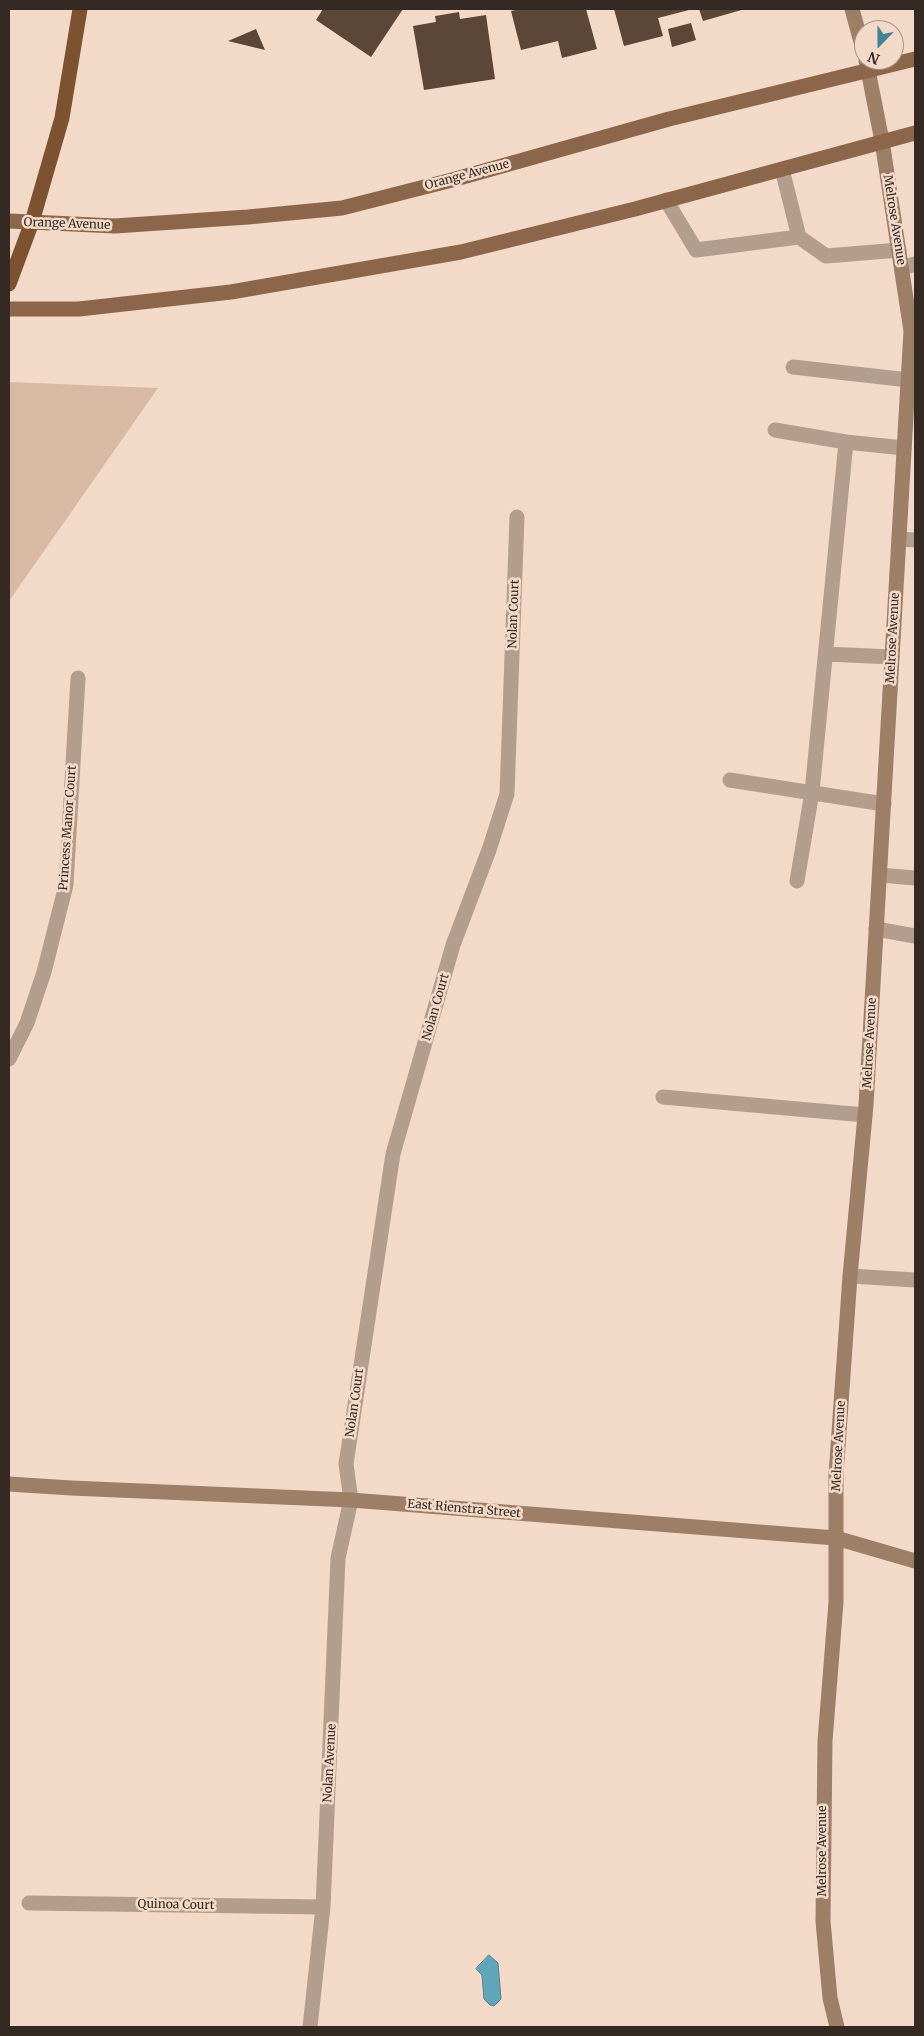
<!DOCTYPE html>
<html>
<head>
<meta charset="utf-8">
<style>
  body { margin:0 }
  #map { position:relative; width:924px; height:2036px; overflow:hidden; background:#f3dac8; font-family:Merriweather,serif }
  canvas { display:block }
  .frame { position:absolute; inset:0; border:10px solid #342a23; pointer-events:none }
  .north { position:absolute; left:854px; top:20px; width:50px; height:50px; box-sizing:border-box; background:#f3dac8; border:1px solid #a79486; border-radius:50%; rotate:202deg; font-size:14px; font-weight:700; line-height:20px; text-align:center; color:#342a23 }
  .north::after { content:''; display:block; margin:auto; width:18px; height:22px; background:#428296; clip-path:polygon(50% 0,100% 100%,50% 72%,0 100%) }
</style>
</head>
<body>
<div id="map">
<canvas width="924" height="2036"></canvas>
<div class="frame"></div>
<div class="north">N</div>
</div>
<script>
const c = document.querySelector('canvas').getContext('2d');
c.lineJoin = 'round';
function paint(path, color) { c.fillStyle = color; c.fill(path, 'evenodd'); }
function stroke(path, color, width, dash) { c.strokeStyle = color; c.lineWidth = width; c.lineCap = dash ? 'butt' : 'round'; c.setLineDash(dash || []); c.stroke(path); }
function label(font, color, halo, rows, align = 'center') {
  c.font = font + ' Merriweather,serif'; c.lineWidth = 5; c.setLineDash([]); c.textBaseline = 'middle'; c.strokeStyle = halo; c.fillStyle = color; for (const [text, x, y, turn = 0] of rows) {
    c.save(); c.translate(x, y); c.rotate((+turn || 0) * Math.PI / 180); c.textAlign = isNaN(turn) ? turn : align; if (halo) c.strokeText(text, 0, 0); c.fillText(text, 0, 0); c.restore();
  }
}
paint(new Path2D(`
  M 9,382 L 158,388 L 9,601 Z`), '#d8b9a3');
const water = new Path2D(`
  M 489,1955 L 498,1963 L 501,1999 L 494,2006 L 490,2005 L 484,1999 L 482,1975 L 476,1969 Z`);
paint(water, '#61a5ba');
stroke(water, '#54808d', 1);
paint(new Path2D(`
  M 323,9 L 403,9 L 371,57 L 316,20 Z
  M 520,9 L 586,9 L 597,49 L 562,58 L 558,41 L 521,50 L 511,11 Z
  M 614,9 L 693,9 L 658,18 L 663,36 L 624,46 Z
  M 699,9 L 745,9 L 703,21 Z
  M 459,12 L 460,19 L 486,15 L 495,79 L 424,90 L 413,26 L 436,22 L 435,16 Z
  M 691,23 L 696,40 L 672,47 L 668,29 Z
  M 256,29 L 265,50 L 228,41 Z`), '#5b4637');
stroke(new Path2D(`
  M 782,169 L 799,237 L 826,256 L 899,250
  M 666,200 L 696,250 L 799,237
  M 902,268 L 915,264
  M 793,367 L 909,380
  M 775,430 L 846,442
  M 899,539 L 915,540
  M 826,654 L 892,657
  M 730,780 L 884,804
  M 880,875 L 915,878
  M 797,881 L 812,792 L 846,442 L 904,448
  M 876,929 L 915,936
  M 663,1097 L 865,1115
  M 850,1276 L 915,1280`), '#b39e8e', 15);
stroke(new Path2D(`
  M 9,1059 L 27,1023 L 44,972 L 66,885 L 78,678
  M 29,1903 L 323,1907
  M 310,2027 L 323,1907 L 338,1558 L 351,1500 L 346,1464 L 393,1154 L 453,945 L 489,850 L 507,794 L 517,517`), '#b39e8e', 15);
stroke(new Path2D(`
  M 852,9 L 864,53
  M 9,1484 L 71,1488 L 351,1500 L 836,1538 L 915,1561
  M 837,2027 L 830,1998 L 823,1921 L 825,1741 L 836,1602 L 836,1475 L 850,1276 L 866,1105 L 911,331 L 882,141 L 866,60`), '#9d7e67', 15);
stroke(new Path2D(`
  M 9,221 L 115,226 L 248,217 L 342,208 L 452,180 L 669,119 L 915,59
  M 9,309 L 79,309 L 231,292 L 461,252 L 635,209 L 915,133`), '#8c664a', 15);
stroke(new Path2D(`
  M 9,284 L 32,222 L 62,118 L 80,9`), '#7d5230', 15);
label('12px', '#342a23', '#f3dac8', [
  ["Orange Avenue",467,175,-15],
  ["Melrose Avenue",894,220,81],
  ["Orange Avenue",67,224,2],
  ["Nolan Court",514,614,-88],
  ["Melrose Avenue",893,638,-87],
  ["Princess Manor Court",68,828,-86],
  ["Nolan Court",436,1007,-74],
  ["Melrose Avenue",870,1043,-87],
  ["Nolan Court",355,1403,-82],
  ["Melrose Avenue",839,1446,-87],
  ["East Rienstra Street",464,1509,5],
  ["Nolan Avenue",330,1763,-87],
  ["Melrose Avenue",823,1851,-90],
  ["Quinoa Court",176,1905,1]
]);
</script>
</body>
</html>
